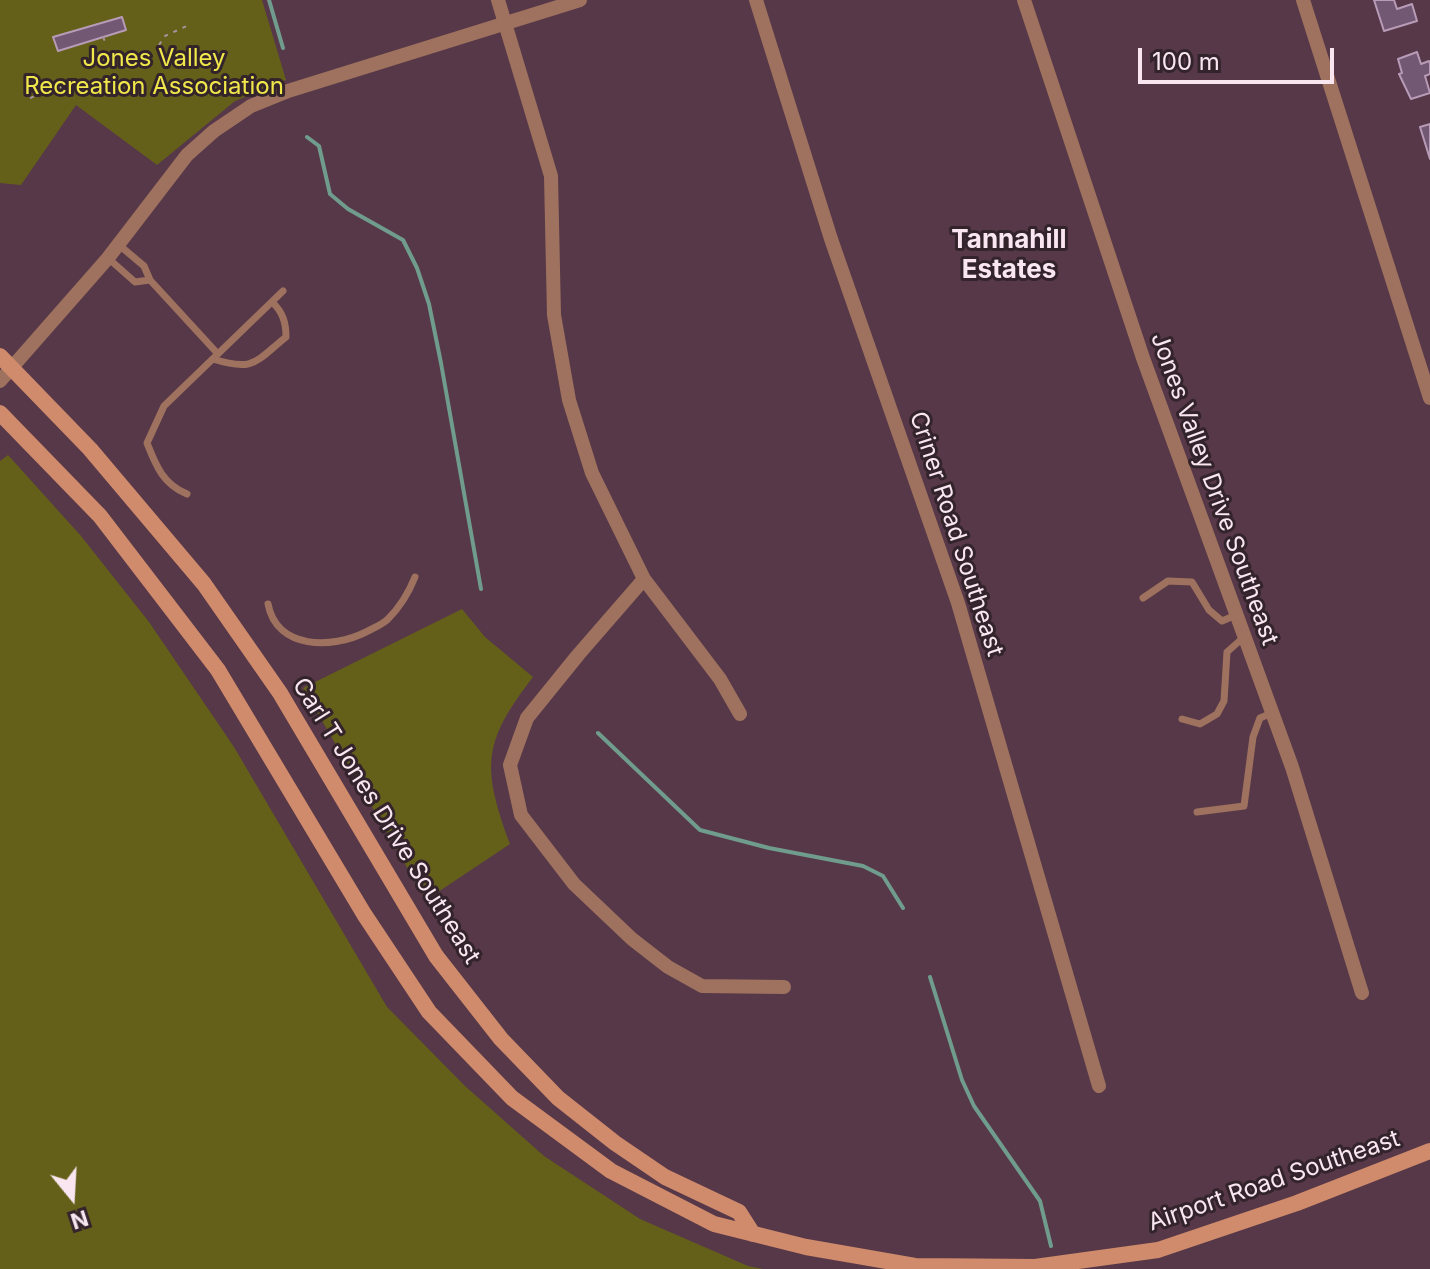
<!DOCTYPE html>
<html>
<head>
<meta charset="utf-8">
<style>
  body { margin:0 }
  #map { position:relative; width:1430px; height:1269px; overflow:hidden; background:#573848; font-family:Inter,sans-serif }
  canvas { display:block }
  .north { position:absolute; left:32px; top:1157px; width:80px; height:80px; -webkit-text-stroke:6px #33242c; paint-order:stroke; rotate:162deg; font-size:22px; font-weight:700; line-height:32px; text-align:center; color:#fae6f0 }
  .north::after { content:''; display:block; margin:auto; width:28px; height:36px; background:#fae6f0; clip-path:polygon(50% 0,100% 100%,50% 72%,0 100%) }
  .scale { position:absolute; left:1138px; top:48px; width:196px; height:36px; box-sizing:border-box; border:4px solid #fae6f0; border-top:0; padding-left:10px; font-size:24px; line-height:28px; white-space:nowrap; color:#fae6f0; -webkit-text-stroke:6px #33242c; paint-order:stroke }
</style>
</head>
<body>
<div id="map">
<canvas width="1430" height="1269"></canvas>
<div class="north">N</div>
<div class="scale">100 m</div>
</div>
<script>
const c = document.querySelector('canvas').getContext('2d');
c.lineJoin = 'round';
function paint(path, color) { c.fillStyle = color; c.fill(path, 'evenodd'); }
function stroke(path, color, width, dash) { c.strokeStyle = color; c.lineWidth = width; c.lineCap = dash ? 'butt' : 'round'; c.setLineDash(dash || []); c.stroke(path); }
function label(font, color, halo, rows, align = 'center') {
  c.font = font + ' Inter,sans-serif'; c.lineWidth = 6; c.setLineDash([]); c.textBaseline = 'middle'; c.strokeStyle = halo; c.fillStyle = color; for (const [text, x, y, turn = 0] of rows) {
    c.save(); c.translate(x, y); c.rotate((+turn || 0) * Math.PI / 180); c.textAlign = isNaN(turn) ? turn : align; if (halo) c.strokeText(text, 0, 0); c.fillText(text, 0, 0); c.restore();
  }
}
paint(new Path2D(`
  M 0,0 L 262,0 L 286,80 L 235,101 L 157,165 L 76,105 L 21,185 L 0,183 Z
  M 8,455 L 81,536 L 149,622 L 234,747 L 387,1007 L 465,1086 L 544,1156 L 640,1219 L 748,1266 L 763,1269 L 0,1269 L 0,461 Z
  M 462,609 L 485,637 L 533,677 C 482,743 482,767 510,844 L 426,900 L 303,688 Z`), '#64601a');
stroke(new Path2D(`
  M 269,0 L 283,48
  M 307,137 L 319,146 L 330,194 L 348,209 L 403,240 L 417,268 L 429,304 L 441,363 L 481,589
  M 598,733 L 700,830 L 769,848 L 863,866 L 883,876 L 903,908
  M 930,977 L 962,1080 L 974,1106 L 1040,1201 L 1051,1246`), '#709c8d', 4);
const building = new Path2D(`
  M 1374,0 L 1394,0 L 1397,9 L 1412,4 L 1417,21 L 1384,31 Z
  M 122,17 L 126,30 L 58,51 L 53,37 Z
  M 1417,52 L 1421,64 L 1429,61 L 1430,64 L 1430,74 L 1425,76 L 1430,93 L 1411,99 L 1399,74 L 1402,73 L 1398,59 Z
  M 1430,124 L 1430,159 L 1420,127 Z`);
paint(building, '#725872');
stroke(building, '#b79bb7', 2);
stroke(new Path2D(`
  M 103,37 L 107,46
  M 159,45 L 165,36 L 191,24
  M 30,98 L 67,85`), '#a9909d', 2, [4, 6]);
stroke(new Path2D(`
  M 119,245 L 144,266 L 150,280 L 218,354
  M 109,259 L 135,282 L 150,280
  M 213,359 C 254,372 255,362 286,337 C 286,323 283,312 272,302
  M 187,494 C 163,484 156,466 147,443 L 164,406 L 283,291
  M 1143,598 L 1168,581 L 1192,582 L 1209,610 L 1222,621 L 1236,615
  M 268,604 C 277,650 332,649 366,632 C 373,628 382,625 388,619 C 399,608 409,592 415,577
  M 1182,719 L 1200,724 L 1217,714 L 1224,701 L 1227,652 L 1244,637
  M 1197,812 L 1244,806 L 1253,737 L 1260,718 L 1272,713`), '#9e725e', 7);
stroke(new Path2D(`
  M 498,0 L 551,176 L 554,315 L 569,400 L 592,473 L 644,579 L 720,679 L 740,714
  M 756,0 L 831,239 L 958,603 L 1099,1086
  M 1024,0 L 1143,358 L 1292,767 L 1362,993
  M 1303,0 L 1430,398
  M 0,381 L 108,258 L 187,155 L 214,131 L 251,106 L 288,91 L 580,0
  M 644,579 L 578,655 L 527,718 L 510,765 L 521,815 L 574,884 L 632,939 L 668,967 L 702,986 L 784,987`), '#9e725e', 14);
stroke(new Path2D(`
  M 0,356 L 90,449 L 204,584 L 280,693 L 436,956 L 501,1039 L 558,1098 L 615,1143 L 665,1177 L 739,1212 L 753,1234
  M 0,413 L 100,516 L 218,670 L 364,914 L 429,1012 L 512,1098 L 611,1171 L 714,1224 L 806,1247 L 915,1266 L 1035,1267 L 1158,1250 L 1297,1203 L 1430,1151`), '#cf8b6b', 16);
label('24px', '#f0e74a', '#33242c', [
  ["Jones Valley",154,59],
  ["Recreation Association",154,87]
]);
label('24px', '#fae6f0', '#33242c', [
  ["Jones Valley Drive Southeast",1214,489,70],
  ["Criner Road Southeast",956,534,72],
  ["Carl T Jones Drive Southeast",386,821,58],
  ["Airport Road Southeast",1274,1181,-19]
]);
label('bold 26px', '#fae6f0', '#33242c', [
  ["Tannahill",1009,240],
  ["Estates",1009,270]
]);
</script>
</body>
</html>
